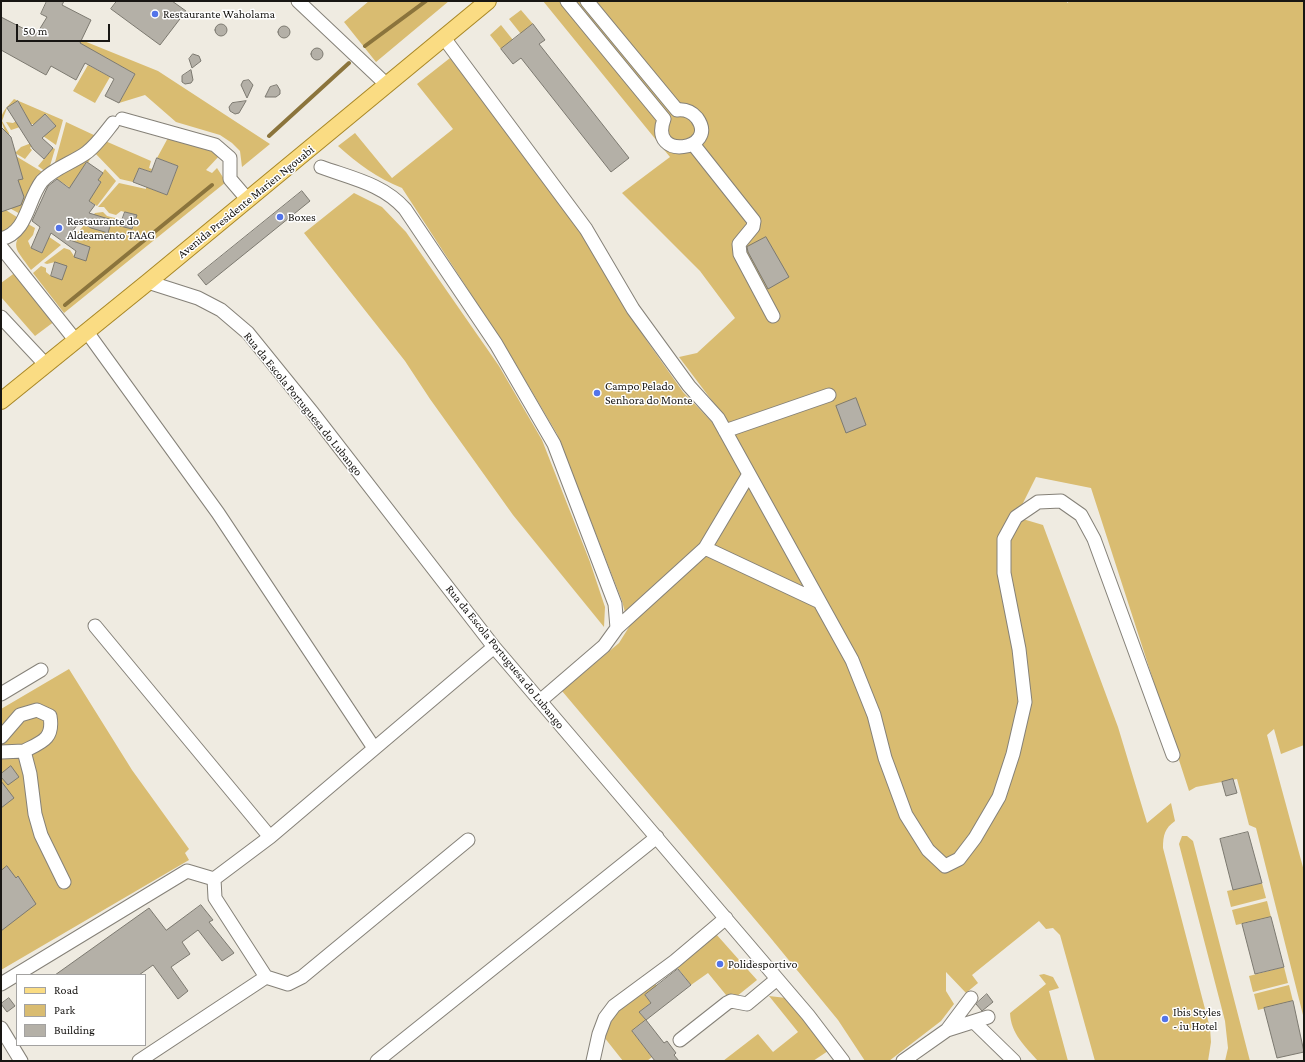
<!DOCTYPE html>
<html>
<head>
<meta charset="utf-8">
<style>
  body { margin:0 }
  #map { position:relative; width:1305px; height:1062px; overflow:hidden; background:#efebe1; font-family:"Crimson Pro",serif }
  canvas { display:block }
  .frame { position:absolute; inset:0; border:2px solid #181613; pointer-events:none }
  .legend { position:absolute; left:16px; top:974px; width:130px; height:72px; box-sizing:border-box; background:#fff; border:1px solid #a3a2a1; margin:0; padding:5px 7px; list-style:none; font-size:12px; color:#181613 }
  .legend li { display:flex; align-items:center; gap:8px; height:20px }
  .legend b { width:20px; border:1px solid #a3a2a1 }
  .scale { position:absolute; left:16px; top:24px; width:94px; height:18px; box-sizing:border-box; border:2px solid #181613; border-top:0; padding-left:5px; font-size:12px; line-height:14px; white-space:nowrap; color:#181613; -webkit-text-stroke:3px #fff; paint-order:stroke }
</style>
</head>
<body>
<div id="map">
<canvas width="1305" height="1062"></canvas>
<div class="frame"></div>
<ul class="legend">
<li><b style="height:5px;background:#fadc83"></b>Road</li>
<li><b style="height:11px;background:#d9bc71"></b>Park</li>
<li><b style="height:11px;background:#b4b0a7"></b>Building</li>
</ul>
<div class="scale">50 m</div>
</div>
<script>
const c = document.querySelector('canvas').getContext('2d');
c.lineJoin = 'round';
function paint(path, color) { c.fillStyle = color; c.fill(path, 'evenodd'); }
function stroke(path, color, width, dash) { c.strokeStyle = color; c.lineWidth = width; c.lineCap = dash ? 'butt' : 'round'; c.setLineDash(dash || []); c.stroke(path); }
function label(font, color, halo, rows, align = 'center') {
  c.font = font + ' "Crimson Pro",serif'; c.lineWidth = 3; c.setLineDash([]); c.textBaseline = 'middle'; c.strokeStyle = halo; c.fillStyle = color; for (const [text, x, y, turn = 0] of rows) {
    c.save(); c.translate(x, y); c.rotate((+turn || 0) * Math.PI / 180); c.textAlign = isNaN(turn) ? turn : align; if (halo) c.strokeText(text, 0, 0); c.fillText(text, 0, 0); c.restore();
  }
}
paint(new Path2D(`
  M 369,1 L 449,1 L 376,62 L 344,22 Z
  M 543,1 L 1067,1 L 1067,3 L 1070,1 L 1304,1 L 1304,745 L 1281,754 L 1274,729 L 1267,735 L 1304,871 L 1304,1019 L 1256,828 L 1249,825 L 1237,779 L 1196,787 L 1189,791 L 1091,488 L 1036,477 L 1016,517 L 1043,525 L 1118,727 L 1147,823 L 1171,803 L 1175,821 C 1165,828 1163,835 1163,848 L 1210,1028 L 1211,1042 L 1208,1061 L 1095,1061 L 1060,935 L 1053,928 L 1046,929 L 1039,921 L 972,975 L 978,983 L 966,993 L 946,972 L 946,991 L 954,1004 L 941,1021 L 889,1061 L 865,1061 L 838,1020 L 769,936 L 562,691 L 619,643 L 629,627 L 622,601 L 557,434 L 508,351 L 402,188 C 377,178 358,164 338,146 L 355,133 L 392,178 L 453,129 L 417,84 L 450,58 L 582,233 L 611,283 L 647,341 L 683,392 L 714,424 L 722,414 L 679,357 L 697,353 L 735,318 L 700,271 L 622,193 L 670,157 Z
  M 521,10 L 533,24 L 521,34 L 509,19 Z
  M 501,25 L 513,40 L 501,49 L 490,35 Z
  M 79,39 L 158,71 L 270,144 L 242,167 L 240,151 L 232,143 L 220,135 L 176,122 L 145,95 L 119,103 L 135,74 L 77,42 Z
  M 88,65 L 110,77 L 95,103 L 73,91 Z
  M 14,99 L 63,120 L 56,145 L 43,136 L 56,126 L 46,114 L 35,124 L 29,124 L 11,130 L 6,122 L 13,123 L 26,115 L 18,101 L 7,108 L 2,121 L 9,133 L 11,147 L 15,149 L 12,152 L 1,120 C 1,112 9,105 14,99 Z
  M 66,122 L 96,136 L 87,147 L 54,166 Z
  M 169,136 L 211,147 L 221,154 L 206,170 L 212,173 L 217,168 L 226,182 L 64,313 L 33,273 L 41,266 L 46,268 L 46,272 L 51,276 L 55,262 L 47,264 L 44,263 L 64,248 L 70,250 L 74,256 L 78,243 L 67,244 L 88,221 L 96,230 L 100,216 L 90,219 L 95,213 L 103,212 L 107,216 L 115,218 L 116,221 L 120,226 L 133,229 L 136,215 L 121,211 L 116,215 L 109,213 L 104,207 L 98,207 L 119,183 L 146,189 L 146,187 L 167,195 L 178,166 L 157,158 Z
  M 103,140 L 151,161 L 149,168 L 152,169 L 151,172 L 139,168 L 133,182 L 120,179 L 94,152 Z
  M 34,142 L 30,148 L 32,150 L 25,159 L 15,153 L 21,147 Z
  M 53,148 L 55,149 L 49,169 L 46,172 L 38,166 Z
  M 14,155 L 44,173 L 22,215 L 4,205 L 1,200 Z
  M 92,155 L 88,163 L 87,162 L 80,173 L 98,186 L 101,182 L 98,180 L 105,169 L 116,181 L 97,206 L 54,177 Z
  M 354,193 L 382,207 L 406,232 L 499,366 L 542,440 L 590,562 L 605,607 L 604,627 L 513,515 L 430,399 L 405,361 L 304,233 Z
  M 1,207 L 20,219 L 10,228 L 1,233 Z
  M 28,224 L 35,228 L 33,235 L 28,241 L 31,248 L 42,253 L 48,240 L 36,235 L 39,230 L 61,245 L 31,270 C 15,247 9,247 28,224 Z
  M 16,272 L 55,321 L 35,336 L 1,297 L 1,283 Z
  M 69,669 L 132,770 L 189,849 L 185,853 L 189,860 L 1,970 L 1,709 Z
  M 1182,836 L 1187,836 L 1193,841 L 1250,1061 L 1225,1061 L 1228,1048 L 1225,1021 L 1179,844 Z
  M 1262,883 L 1266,898 L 1231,907 L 1227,891 Z
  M 1267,901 L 1271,917 L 1236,925 L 1232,910 Z
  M 716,934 L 757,980 L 731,1001 L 708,973 L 691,985 L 677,967 L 655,983 L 657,986 L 645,995 L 651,1003 L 639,1012 L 646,1020 L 632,1031 L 652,1057 L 647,1061 L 623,1061 L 604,1037 L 617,1010 Z
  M 1284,967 L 1288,983 L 1253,992 L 1249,976 Z
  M 1044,974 L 1053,977 L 1059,988 L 1049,991 L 1068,1061 L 1038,1061 C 1025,1046 1011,1034 1010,1013 L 1046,984 L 1039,975 Z
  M 1289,985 L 1293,1001 L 1258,1010 L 1254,994 Z
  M 769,996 L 786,998 L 828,1051 L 813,1061 L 723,1061 L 758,1034 L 773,1052 L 798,1032 Z`), '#d9bc71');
stroke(new Path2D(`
  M 365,46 L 426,1
  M 269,136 L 349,63
  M 65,305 L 212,185`), '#8b743c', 4);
const building = new Path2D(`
  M 47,1 L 64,1 L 62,5 L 91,20 L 80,43 L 135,74 L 119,103 L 105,96 L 114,79 L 85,63 L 76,80 L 51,66 L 46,75 L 1,50 L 1,17 L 36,35 L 47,17 L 41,14 Z
  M 117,1 L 172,1 L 186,11 L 160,45 L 111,9 Z
  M 533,24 L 545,40 L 539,44 L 629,158 L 611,172 L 521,58 L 513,64 L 501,49 Z
  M215 30a6 6 0 1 1 12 0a6 6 0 1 1-12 0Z
  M278 32a6 6 0 1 1 12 0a6 6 0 1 1-12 0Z
  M311 54a6 6 0 1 1 12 0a6 6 0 1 1-12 0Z
  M 193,54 L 199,56 L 201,61 L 192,68 L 189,59 Z
  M 191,70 L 193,80 L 191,83 L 185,84 L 182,82 L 182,76 Z
  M 249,80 L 253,85 L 247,98 L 241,85 L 243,81 Z
  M 277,85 L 280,90 L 280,94 L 276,97 L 265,97 L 270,87 Z
  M 18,101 L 32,126 L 45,114 L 56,126 L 42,138 L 53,148 L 44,159 L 33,149 L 7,108 Z
  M 246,101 L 239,113 L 235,114 L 230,111 L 229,107 L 232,103 Z
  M 1,127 L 11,137 L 23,179 L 18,180 L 24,197 L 21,205 L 1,212 Z
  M 157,158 L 178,166 L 167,195 L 133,182 L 139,168 L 151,172 Z
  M 87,162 L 103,173 L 98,180 L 101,182 L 89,201 L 95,205 L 89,213 L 112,220 L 108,233 L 91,228 L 80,221 L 67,239 L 90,247 L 86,261 L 74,257 L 76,251 L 51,233 L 42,253 L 31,248 L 40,227 L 32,221 L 48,186 L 57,179 L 69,188 Z
  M 302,191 L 310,201 L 206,285 L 198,275 Z
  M 125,212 L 137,215 L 132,229 L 120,226 Z
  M 766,237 L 789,277 L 768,289 L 748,252 L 747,247 Z
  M 55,262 L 67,266 L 62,280 L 51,276 Z
  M 856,398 L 866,425 L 846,433 L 836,406 Z
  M 11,766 L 19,777 L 8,785 L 1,777 L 1,774 Z
  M 1233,779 L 1237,793 L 1226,796 L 1222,782 Z
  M 1,781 L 14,798 L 1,808 Z
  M 1248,832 L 1262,883 L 1233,890 L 1220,839 Z
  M 7,866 L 16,878 L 18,876 L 36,904 L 1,931 L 1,871 Z
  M 201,905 L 213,920 L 209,922 L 234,953 L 222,961 L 198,930 L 182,942 L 190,954 L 171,967 L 188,991 L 178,999 L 153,965 L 139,975 L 55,975 L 149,908 L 166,930 Z
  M 1271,917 L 1284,967 L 1255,974 L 1242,924 Z
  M 678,969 L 691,985 L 646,1020 L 639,1012 L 651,1003 L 645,995 Z
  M 987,994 L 993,1002 L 982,1011 L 976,1004 Z
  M 9,998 L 15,1006 L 7,1012 L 1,1004 Z
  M 1293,1001 L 1304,1052 L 1277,1058 L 1264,1008 Z
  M 646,1020 L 664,1043 L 667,1041 L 676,1053 L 674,1055 L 679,1061 L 655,1061 L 632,1031 Z`);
paint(building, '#b4b0a7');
stroke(building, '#7c7970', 1);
const minor = new Path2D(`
  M 298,1 L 387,85
  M 567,1 L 664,119 C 648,162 720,150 697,118 C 692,112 685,109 677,110 L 587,1
  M 444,38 L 586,229 L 633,309 L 689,386 L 718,418 L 852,660 L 874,715 L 885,758 L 906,815 L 928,850 L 945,866 L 959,859 L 975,838 L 999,797 L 1013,754 L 1025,702 L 1019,649 L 1004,573 L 1004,539 L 1016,517 L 1038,502 L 1061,501 L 1081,515 L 1094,539 L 1173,755
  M 122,119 L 215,145 L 230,158 L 230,179 L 248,200
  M 693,144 L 754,221 L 753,227 L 739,244 L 740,254 L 773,316
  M 321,167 C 351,178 383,184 405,209 L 496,344 L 554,444 L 615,604 L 617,628
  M 1,239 C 28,232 27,200 42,181 C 54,168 72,163 86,153 C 96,146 105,133 113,123
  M 1,247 L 76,341
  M 148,282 L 198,298 L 221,310 L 248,333 L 312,412 L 494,647 L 808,1015 L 843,1061
  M 1,317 L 46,365
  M 87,332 L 218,513 L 374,748
  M 725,431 L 829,395
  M 749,474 L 705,548 L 820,602
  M 95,626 L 270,837
  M 1,694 L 41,670
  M 540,701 L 604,646 L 617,628 L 705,548
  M 1,737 L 20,715 L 37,710 L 50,716 C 54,739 42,742 24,751
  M 1,752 L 24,751 L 30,774 L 35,814 L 41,835 L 64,882
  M 214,879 L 270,837 L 494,647
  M 214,879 L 215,898 L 266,977
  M 1,984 L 187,871 L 214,879
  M 975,1023 L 1014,1061
  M 1,1028 L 21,1061
  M 947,1030 L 971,998
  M 680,1040 L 727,1003 L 731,1001 L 747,1004 L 777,979
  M 139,1061 L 266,977 L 288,984 L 302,977 L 468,840
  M 377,1061 L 657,837
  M 593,1061 L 599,1034 L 605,1018 L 614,1006 L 675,961 L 726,918
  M 903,1061 L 947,1030 L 988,1017`);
const major = new Path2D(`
  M 1,401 L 148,282 L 488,1`);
stroke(minor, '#858178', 15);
stroke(major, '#a88726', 18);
stroke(minor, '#fff', 13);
stroke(major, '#fadc83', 16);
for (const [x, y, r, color] of [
  [155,14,4,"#5374e9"],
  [280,217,4,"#5374e9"],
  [59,228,4,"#5374e9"],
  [597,393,4,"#5374e9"],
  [720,964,4,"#5374e9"],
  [1165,1019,4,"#5374e9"]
]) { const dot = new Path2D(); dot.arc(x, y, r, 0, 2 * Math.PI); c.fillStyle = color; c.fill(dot); stroke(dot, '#fff', 1.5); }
label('12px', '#181613', '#fff', [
  ["Restaurante Waholama",163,14],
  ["Boxes",288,217],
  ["Restaurante do",67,221],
  ["Aldeamento TAAG",67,235],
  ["Campo Pelado",605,386],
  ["Senhora do Monte",605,400],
  ["Polidesportivo",728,964],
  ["Ibis Styles",1173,1012],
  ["- iu Hotel",1173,1026]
], 'left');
label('12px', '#181613', '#fff', [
  ["Avenida Presidente Marien Ngouabi",246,202,-39],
  ["Rua da Escola Portuguesa do Lubango",303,404,51],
  ["Rua da Escola Portuguesa do Lubango",505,657,51]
]);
</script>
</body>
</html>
